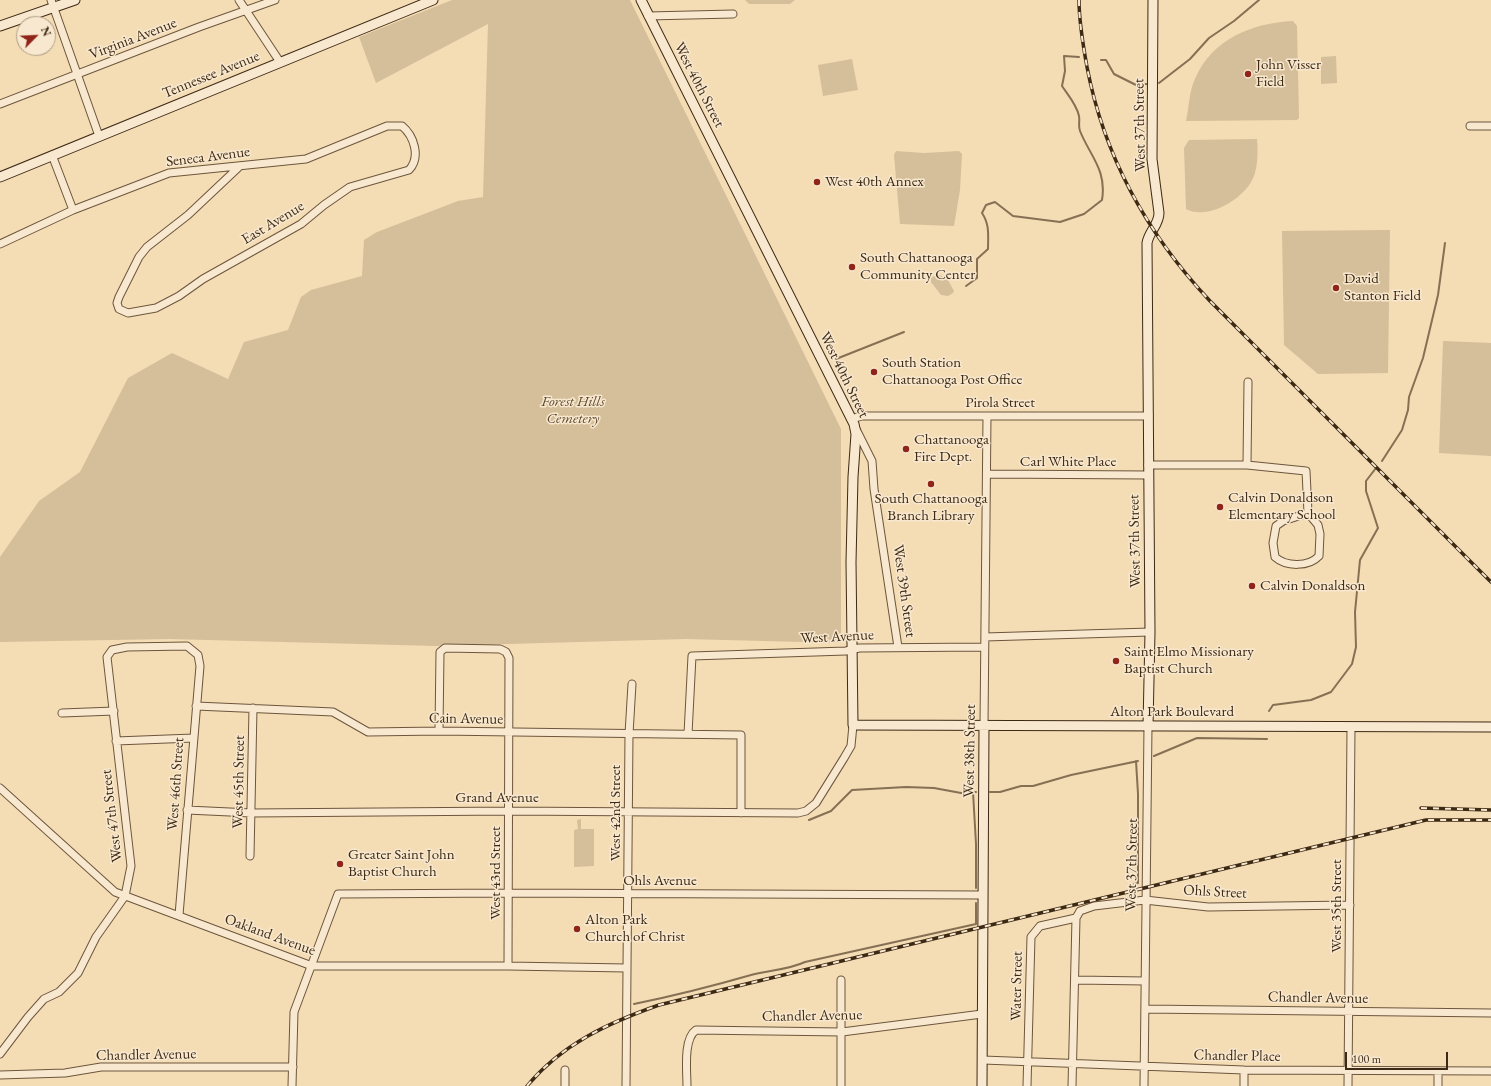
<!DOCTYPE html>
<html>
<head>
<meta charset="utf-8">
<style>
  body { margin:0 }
  #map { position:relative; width:1491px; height:1086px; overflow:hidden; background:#f4dcb5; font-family:"EB Garamond",serif }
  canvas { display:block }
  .north { position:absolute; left:16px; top:16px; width:40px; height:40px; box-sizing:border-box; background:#f8e8cf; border:1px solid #ae9c84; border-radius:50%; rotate:66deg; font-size:11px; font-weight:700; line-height:16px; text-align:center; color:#3e2a14 }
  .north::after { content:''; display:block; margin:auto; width:14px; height:18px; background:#8f2418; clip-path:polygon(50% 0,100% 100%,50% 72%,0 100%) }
  .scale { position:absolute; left:1345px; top:1052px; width:103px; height:18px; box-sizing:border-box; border:2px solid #3e2a14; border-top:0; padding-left:5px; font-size:12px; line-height:14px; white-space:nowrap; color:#3e2a14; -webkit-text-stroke:3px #f8e8cf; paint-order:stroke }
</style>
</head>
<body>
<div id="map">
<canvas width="1491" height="1086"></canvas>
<div class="north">N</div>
<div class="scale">100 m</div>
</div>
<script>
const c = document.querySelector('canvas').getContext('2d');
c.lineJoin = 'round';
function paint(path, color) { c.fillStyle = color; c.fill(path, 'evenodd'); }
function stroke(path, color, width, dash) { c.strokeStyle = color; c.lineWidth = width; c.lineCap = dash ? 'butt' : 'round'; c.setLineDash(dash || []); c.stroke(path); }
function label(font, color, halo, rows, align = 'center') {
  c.font = font + ' "EB Garamond",serif'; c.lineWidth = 3; c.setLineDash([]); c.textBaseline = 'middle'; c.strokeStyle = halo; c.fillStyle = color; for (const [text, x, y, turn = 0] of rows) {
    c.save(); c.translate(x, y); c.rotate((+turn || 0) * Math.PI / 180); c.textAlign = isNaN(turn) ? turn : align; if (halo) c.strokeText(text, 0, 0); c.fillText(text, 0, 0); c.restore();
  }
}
paint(new Path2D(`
  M 452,0 L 630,0 L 841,429 L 841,643 L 686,639 L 436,646 L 169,639 L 0,642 L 0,557 L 39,501 L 80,472 L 128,378 L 172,353 L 228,379 L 244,342 L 288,330 L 301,297 L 311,290 L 362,276 L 364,240 L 377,232 L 458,201 L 483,197 L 488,24 L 376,83 L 359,37 Z
  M 745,0 L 795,0 L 790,4 L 749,4 Z
  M 1293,21 L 1297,26 L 1299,118 L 1297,120 L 1186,121 C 1189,108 1189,91 1195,79 C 1212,39 1252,23 1293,21 Z
  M 1336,56 L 1337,83 L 1321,84 L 1321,57 Z
  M 852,59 L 858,90 L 823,96 L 818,65 Z
  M 1257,139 C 1258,151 1258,165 1254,176 C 1246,198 1208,221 1186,209 L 1184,148 L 1189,140 Z
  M 896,151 L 924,153 L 959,151 L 962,154 L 960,190 L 954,226 L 900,224 L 894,155 Z
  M 1390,230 L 1388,373 L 1318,374 L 1284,345 L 1282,231 Z
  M 938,274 L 948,280 L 954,291 L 953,293 L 948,296 L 941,295 L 931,282 L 931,278 Z
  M 1443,341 L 1491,343 L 1491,456 L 1439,453 Z
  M 581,819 L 581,829 L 594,829 L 594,866 L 574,867 L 574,830 L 578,829 L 577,820 Z`), '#d5be9a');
stroke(new Path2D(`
  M 1101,60 L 1106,60 L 1114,74 L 1136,85 L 1147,84
  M 1159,83 L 1190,59 L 1209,38 L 1234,21 L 1259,0
  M 966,286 L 977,278 L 977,259 L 988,249 C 988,236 990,225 982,213 L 986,205 L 995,202 L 1013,216 L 1060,222 L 1084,214 L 1102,200 C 1107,170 1090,156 1080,131 C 1078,126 1080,121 1079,116 C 1077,105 1068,95 1062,86 L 1065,71 L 1064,56 L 1079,57
  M 836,359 L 904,332
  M 1382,461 L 1402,430 L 1408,410 L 1409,397 L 1423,358 L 1438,295 L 1445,243
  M 1269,711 L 1273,705 L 1311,700 L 1331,692 L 1352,664 L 1356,647 L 1355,612 L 1360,560 L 1378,528 L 1366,491 L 1366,481 L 1376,468
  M 1154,756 L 1197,738 L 1267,739
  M 973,792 L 976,844 L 976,888
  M 990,792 L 1000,792 L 1021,786 L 1033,786 L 1071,775 L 1138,761
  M 809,820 L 831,811 L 852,790 L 906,787 L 934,788 L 961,793 L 976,792
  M 1134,884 L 1138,883 L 1138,794 L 1136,761
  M 634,1004 C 673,996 713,986 751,975 C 769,970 788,970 805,962 L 976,924 L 976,903`), '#867054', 2);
const street = new Path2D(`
  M 51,0 L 99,136
  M 239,0 L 280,62
  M 648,16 L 733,14
  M 0,104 L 199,27 L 275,0
  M 1470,126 L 1491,126
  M 52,155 L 73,210
  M 0,244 L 73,210 L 169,173 L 306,159 L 387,126 L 402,126 C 414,136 421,157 409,170 L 350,187 L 324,205 L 301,224 L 203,279 L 179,296 L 156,308 L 128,313 L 119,309 L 117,303 L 119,297 L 139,257 L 147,247 L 188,215 L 240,166
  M 851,419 L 862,416 L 1149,416
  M 856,429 L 872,461 L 874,489 L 898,647
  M 1148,465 L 1247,465 L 1306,471 L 1308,513 L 1318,525 L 1320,534 L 1319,556 C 1309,567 1286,567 1275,557 L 1273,543 L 1276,526 L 1283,521 L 1308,513
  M 1247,465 L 1248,382
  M 987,474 L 1148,475
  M 985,637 L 1150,632
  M 196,706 L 333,712 L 368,732 L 439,731 L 741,735 L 741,813
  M 62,713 L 114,711
  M 984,725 L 987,416
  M 439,731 L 440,652 L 445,648 L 500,649 L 506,652 L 509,658 L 508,966
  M 688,734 L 692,656 L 846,651 L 859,648 L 984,647
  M 116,741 L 193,738
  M 0,788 L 115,892 L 312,966 L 508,966 L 626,968
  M 187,810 L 251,813 L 510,811 L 798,813 L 806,811 L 816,803 L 844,758 L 851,746 L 853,725
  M 250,856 L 253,708
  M 841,980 L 841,1086
  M 1076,980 L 1145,981
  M 1145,1009 L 1491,1013
  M 0,1054 L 28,1017 L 44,999 L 59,992 L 78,973 L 96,937 L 125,896 L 131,866 L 107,657 L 112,650 L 127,647 L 187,646 L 198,655 L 200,666 L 179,915
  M 983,1060 L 1244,1070 L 1491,1071
  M 0,1075 L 65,1073 L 101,1067 L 293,1067
  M 292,1086 L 294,1012 L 338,894 L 509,893 L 982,895
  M 565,1086 L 565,1070
  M 626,1086 L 629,734 L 632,684
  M 687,1086 C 687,1071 683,1039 696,1030 L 842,1032 L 982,1014
  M 1027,1086 L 1031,937 L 1040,926 L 1076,918
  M 1072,1086 L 1076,918 L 1080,911 L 1094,906 L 1145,900 L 1208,907 L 1350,905
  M 1144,1086 L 1148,726
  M 1244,1086 L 1244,1070
  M 1348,1086 L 1351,727
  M 1438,1086 L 1438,1071`);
const secondary = new Path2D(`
  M 641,0 L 854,424 L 856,434 L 853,477 L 851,562 L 853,725 L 1491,727
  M 0,26 L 75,0
  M 0,177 L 433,0
  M 1148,726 L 1150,632 L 1147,243 C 1149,231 1159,225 1159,213 L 1152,159 L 1153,0
  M 982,1086 L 984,725`);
stroke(street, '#6c563c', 9);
stroke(secondary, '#3e2a14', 11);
stroke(street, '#f8e8cf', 7);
stroke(secondary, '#f8e8cf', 9);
const rail = new Path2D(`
  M 1079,0 C 1079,22 1083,45 1087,67 C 1104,156 1148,235 1210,301 L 1491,582
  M 1421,808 L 1491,810
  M 527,1086 C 562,1044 608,1023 659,1005 L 1426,820 L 1491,820`);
stroke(rail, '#3e2a14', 3.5);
stroke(rail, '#f8e8cf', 2, [6]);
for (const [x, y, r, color] of [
  [1248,74,4,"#8f2418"],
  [817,182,4,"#8f2418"],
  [852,267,4,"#8f2418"],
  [1336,288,4,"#8f2418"],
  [874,372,4,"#8f2418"],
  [906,449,4,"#8f2418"],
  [931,484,4,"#8f2418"],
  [1220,507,4,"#8f2418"],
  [1252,586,4,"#8f2418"],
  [1116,661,4,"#8f2418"],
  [340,864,4,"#8f2418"],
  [577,929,4,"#8f2418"]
]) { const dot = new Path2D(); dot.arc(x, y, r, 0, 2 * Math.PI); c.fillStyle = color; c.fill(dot); stroke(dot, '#f8e8cf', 1.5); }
label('15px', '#3e2a14', '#f8e8cf', [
  ["Virginia Avenue",133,39,-21],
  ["Tennessee Avenue",211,75,-22],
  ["West 40th Street",699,85,63],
  ["West 37th Street",1140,125,-91],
  ["Seneca Avenue",208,157,-7],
  ["East Avenue",273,223,-31],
  ["West 40th Street",844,375,64],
  ["Pirola Street",1000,403],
  ["Carl White Place",1068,462],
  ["West 37th Street",1135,541,-91],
  ["West 39th Street",904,591,82],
  ["West Avenue",837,637,-3],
  ["Alton Park Boulevard",1172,712],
  ["Cain Avenue",466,719,1],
  ["West 38th Street",970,751,-89],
  ["West 45th Street",239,782,-89],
  ["West 46th Street",176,784,-86],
  ["Grand Avenue",497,798],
  ["West 42nd Street",616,813,-90],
  ["West 47th Street",112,816,-97],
  ["West 37th Street",1132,865,-89],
  ["West 43rd Street",496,873,-90],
  ["Ohls Avenue",660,881],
  ["Ohls Street",1215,892,3],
  ["West 35th Street",1337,906,-90],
  ["Oakland Avenue",270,935,20],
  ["Water Street",1017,986,-89],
  ["Chandler Avenue",1318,998,1],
  ["Chandler Avenue",812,1016,-1],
  ["Chandler Avenue",146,1055,-1],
  ["Chandler Place",1237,1056,1]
]);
label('15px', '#3e2a14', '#f8e8cf', [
  ["John Visser",1256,65],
  ["Field",1256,82],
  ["West 40th Annex",825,182],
  ["South Chattanooga",860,258],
  ["Community Center",860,275],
  ["David",1344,279],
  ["Stanton Field",1344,296],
  ["South Station",882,363],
  ["Chattanooga Post Office",882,380],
  ["Chattanooga",914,440],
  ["Fire Dept.",914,457],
  ["Calvin Donaldson",1228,498],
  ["Elementary School",1228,515],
  ["South Chattanooga",931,499,"center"],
  ["Branch Library",931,516,"center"],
  ["Calvin Donaldson",1260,586],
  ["Saint Elmo Missionary",1124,652],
  ["Baptist Church",1124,669],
  ["Greater Saint John",348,855],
  ["Baptist Church",348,872],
  ["Alton Park",585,920],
  ["Church of Christ",585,937]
], 'left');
label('italic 15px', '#5c482f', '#f8e8cf', [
  ["Forest Hills",573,402],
  ["Cemetery",573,419]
]);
</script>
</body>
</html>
